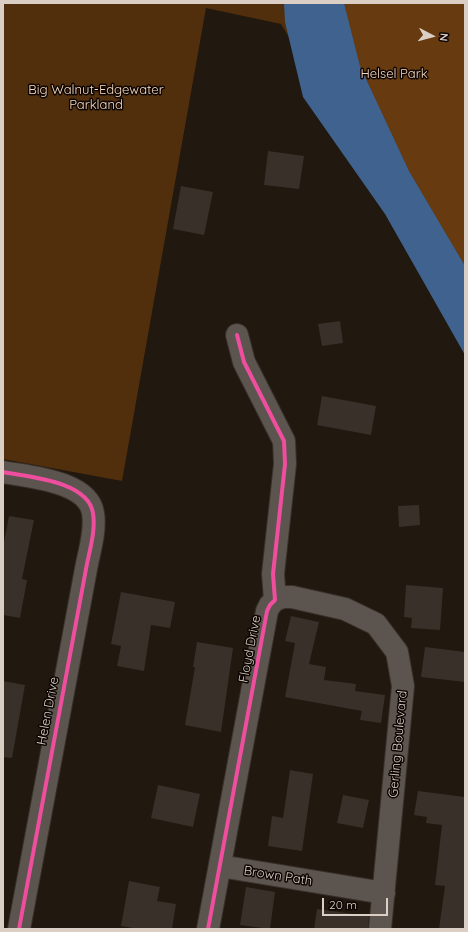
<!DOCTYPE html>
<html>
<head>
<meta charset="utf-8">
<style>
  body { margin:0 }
  #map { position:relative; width:468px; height:932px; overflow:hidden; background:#21180f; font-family:Quicksand,sans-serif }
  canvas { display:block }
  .frame { position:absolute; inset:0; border:4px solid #dbcec4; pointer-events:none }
  .north { position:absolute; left:412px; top:16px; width:40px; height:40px; -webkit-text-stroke:3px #0c0502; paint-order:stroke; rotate:96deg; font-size:11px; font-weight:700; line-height:16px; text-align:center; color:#dbcec4 }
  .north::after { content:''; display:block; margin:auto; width:14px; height:18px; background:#dbcec4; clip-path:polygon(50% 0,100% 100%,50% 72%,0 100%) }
  .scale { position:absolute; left:322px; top:898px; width:66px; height:18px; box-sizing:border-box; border:2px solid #dbcec4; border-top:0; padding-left:5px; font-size:12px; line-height:14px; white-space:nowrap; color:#dbcec4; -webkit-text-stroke:3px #0c0502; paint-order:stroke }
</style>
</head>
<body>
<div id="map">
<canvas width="468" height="932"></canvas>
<div class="frame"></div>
<div class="north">N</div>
<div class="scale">20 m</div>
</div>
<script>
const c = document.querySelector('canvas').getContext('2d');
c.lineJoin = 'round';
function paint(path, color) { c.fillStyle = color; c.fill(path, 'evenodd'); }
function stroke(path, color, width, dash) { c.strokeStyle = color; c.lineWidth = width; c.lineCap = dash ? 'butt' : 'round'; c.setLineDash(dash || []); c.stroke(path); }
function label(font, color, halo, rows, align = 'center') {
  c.font = font + ' Quicksand,sans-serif'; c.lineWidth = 3; c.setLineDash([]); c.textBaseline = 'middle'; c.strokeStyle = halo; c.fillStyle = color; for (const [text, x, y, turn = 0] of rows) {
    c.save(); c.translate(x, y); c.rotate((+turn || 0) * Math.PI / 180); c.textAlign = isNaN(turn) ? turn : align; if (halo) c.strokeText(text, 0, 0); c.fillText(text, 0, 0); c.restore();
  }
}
paint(new Path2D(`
  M 3,3 L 465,3 L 465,330 L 281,24 L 206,8 L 122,481 L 3,459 Z`), '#512e0c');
paint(new Path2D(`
  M 344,3 L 465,3 L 465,266 L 409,171 L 360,66 Z`), '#673b0f');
paint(new Path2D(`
  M 284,3 L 344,3 L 360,66 L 409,171 L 465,266 L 465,355 L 385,214 L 303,97 L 285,22 Z`), '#3f638e');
paint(new Path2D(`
  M 268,151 L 304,156 L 299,189 L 264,185 Z
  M 181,186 L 213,192 L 204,235 L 173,229 Z
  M 340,321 L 343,343 L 322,346 L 318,324 Z
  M 322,396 L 376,406 L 371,435 L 317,425 Z
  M 419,505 L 420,525 L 399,527 L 398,506 Z
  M 9,516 L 34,520 L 22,579 L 27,580 L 20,618 L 3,615 L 3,547 Z
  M 406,585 L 443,588 L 440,630 L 411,628 L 412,618 L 404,617 Z
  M 121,592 L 175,602 L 170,628 L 151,625 L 144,671 L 117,666 L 121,646 L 111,644 Z
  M 291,616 L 319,622 L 309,664 L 326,667 L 324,680 L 356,684 L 355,691 L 385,695 L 381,723 L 360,720 L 362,711 L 285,697 L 295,643 L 285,641 Z
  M 197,642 L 233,648 L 221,732 L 185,725 L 195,667 L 193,667 Z
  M 425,647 L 465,652 L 465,682 L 421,677 Z
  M 3,681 L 25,685 L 12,758 L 3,757 Z
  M 290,770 L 313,774 L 302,851 L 268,846 L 272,816 L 283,818 Z
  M 158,785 L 200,794 L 193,827 L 151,818 Z
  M 418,791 L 465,797 L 465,929 L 439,929 L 445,886 L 435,885 L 442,825 L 426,823 L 427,817 L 414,815 Z
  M 343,795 L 369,800 L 363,828 L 337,823 Z
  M 129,881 L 160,887 L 157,901 L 176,904 L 172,929 L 139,929 L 121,926 Z
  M 246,887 L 275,892 L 270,929 L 240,925 Z
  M 317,909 L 369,916 L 368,929 L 314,929 Z`), '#39302a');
const minor = new Path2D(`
  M 3,472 C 29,477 88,481 93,513 C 96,531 89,552 86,569 L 19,929
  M 275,600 L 283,597 L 292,597 L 345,609 L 376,624 L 397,652 L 403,686 L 380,929
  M 220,866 L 384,893
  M 208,929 L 267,611 L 270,605 L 275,600 L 273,574 L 285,464 L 284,441 L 244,362 L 237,335`);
stroke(minor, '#39312b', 24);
stroke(minor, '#5c544e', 22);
stroke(new Path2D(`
  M 3,472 C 29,477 88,481 93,513 C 96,531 89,552 86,569 L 19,929
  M 208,929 L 267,611 L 270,605 L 275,600 L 273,574 L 285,464 L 284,441 L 244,362 L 237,335`), '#ef4d9e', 4);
label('13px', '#f9dac1', '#0c0502', [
  ["Helsel Park",394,74],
  ["Big Walnut-Edgewater",96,90],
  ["Parkland",96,105]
]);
label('13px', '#dbcec4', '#0c0502', [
  ["Floyd Drive",250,649,-79],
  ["Helen Drive",48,711,-79],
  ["Gerling Boulevard",398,744,-85],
  ["Brown Path",278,876,9]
]);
</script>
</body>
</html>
